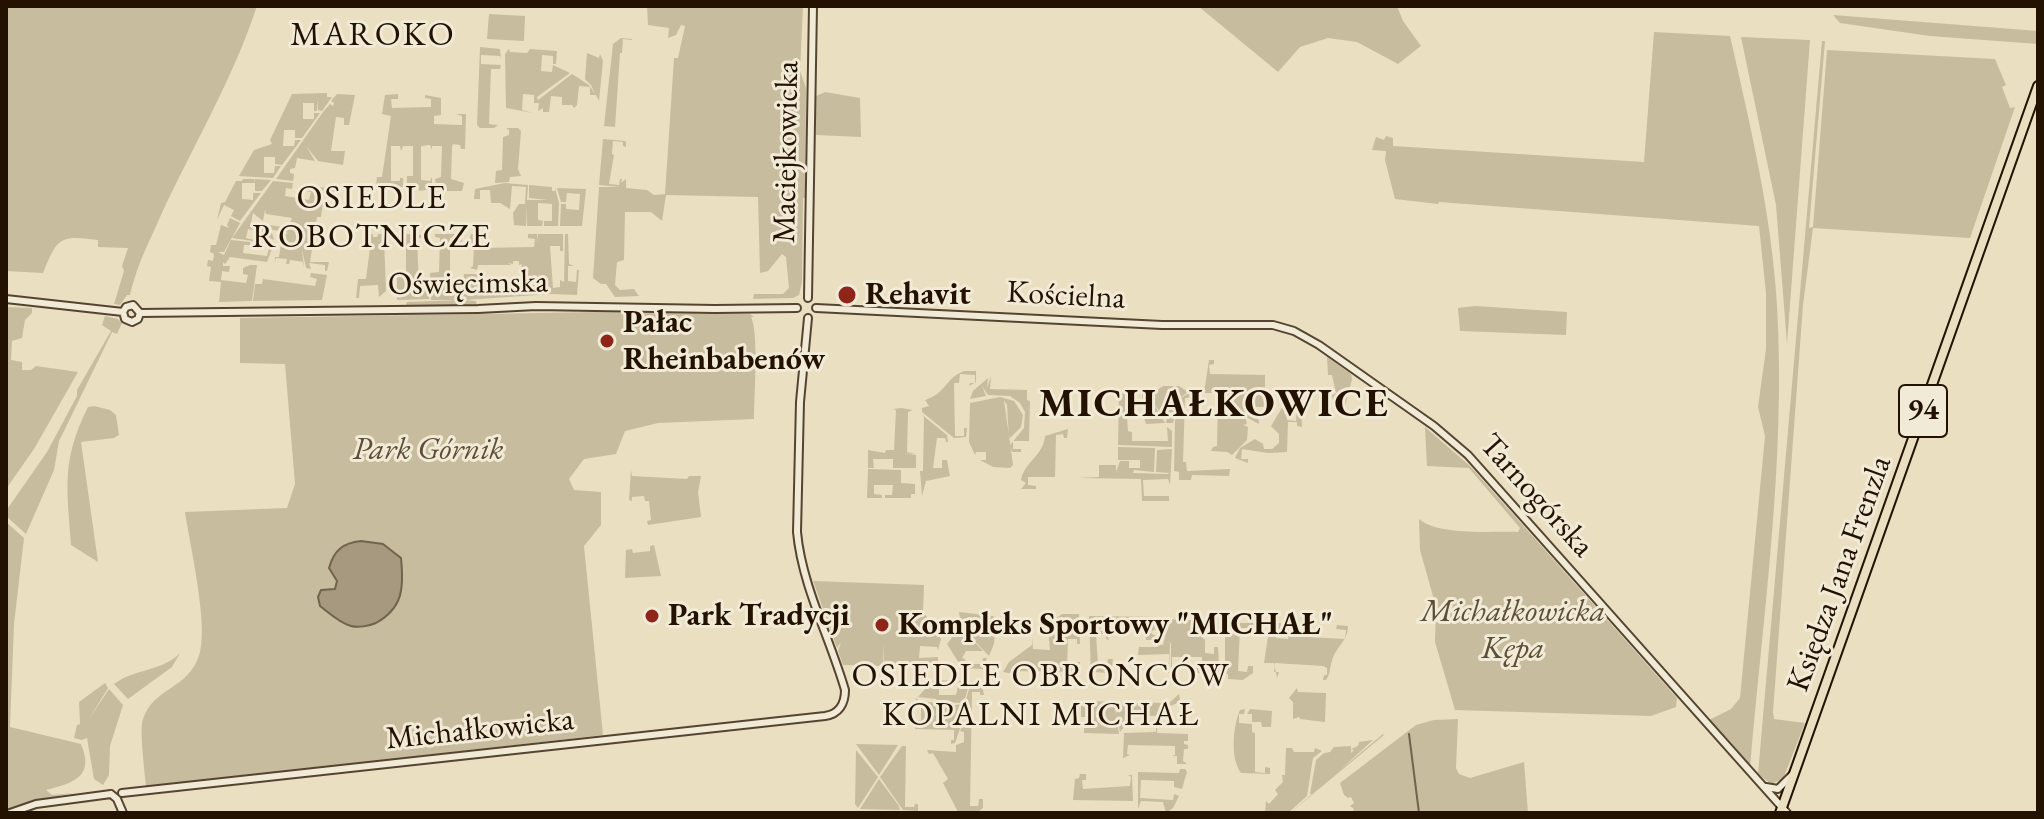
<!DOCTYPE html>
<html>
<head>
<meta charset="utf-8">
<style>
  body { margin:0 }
  #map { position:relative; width:2044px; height:819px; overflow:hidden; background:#eadfc0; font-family:"EB Garamond",serif }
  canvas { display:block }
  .frame { position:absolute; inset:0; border:8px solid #231200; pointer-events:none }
</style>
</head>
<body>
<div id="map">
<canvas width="2044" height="819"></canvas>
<div class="frame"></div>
</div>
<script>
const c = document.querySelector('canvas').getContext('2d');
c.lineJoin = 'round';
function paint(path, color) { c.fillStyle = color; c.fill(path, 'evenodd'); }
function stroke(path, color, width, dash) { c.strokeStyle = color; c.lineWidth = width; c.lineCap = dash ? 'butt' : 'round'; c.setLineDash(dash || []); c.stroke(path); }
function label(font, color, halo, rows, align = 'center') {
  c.font = font + ' "EB Garamond",serif'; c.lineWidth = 6; c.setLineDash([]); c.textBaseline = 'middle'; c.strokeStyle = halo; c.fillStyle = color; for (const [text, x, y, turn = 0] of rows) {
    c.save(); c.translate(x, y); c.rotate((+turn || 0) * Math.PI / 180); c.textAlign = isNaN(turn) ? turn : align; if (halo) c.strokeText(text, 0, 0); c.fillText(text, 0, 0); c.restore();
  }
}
paint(new Path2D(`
  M 6,6 L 257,6 C 233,79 193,146 161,215 C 148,245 138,262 130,295 L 127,295 L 120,305 L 114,304 L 124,271 L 122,266 L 128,248 L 98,247 L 98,240 C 59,235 58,237 43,273 L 6,271 Z
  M 647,6 L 803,6 L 800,71 L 806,88 L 805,198 L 803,198 L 802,282 L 799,295 L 793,298 L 753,299 L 754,294 L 783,294 L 789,288 L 786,257 L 782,254 L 768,271 L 760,273 L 758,197 L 666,195 L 662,221 L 651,212 L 625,212 L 624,260 L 617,262 L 615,285 L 620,290 L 634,289 L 639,296 L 615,297 L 606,284 L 601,284 L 593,278 L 599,187 L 620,187 L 599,185 L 603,139 L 625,141 L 626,142 L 626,147 L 623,146 L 623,142 L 613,141 L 612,154 L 614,155 L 609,184 L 619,185 L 620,179 L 622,179 L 621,183 L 626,179 L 626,188 L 647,190 L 654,195 L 665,194 L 674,58 L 678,58 L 685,26 L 681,25 L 676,35 L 668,38 L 669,28 L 648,25 Z
  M 1198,6 L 1397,6 L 1403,21 L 1421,46 L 1398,64 L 1357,42 L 1328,38 L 1300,47 L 1278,72 Z
  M 489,14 L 525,16 L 524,41 L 487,39 Z
  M 1833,15 L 2038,31 L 2038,44 L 1930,36 L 1840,23 Z
  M 1654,32 L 1730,36 C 1750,124 1772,216 1777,306 C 1786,459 1763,615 1750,768 L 1709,720 L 1731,709 L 1740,698 L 1765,436 L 1758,407 L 1766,349 L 1766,293 L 1759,226 L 1439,202 L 1438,204 L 1395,199 L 1385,160 L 1386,151 L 1372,150 L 1376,137 L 1384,140 L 1386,136 L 1393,138 L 1393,146 L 1644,162 Z
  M 1741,37 L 1810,40 L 1787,344 L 1776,205 Z
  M 621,38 L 632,39 L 632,40 L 623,39 L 622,53 L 620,53 L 615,127 L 604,126 L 613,44 Z
  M 1822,41 L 1825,41 L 1809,228 L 1813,227 L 1827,50 L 1995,59 L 2006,85 L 2002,87 L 2010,108 L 2015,107 L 1970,238 L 1813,228 L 1803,305 L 1773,712 L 1774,719 L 1805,723 L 1783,779 L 1771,784 L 1758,774 Z
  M 480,47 L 500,49 L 501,60 L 500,56 L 481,55 L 481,64 L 501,65 L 500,69 L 491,69 L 489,124 L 498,125 L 494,128 L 480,128 L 477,125 Z
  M 509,49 L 510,52 L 527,53 L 530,49 L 557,51 L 556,64 L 553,64 L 553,56 L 542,55 L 541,71 L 552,72 L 553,65 L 570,73 L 537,97 L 538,100 L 572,74 L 589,85 L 595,94 L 591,85 L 585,79 L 587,53 L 599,58 L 600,54 L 603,61 L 599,101 L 596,95 L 590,95 L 590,87 L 579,86 L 577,105 L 574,108 L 572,105 L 562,105 L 562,97 L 551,96 L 549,112 L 543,112 L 543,108 L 538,111 L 539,103 L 534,103 L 534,95 L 523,94 L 522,110 L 533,113 L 506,108 L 505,54 Z
  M 825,92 L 860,98 L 861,137 L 816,135 L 816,96 Z
  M 327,93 L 327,97 L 332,97 L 322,111 L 318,110 L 317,98 L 317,111 L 314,111 L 314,103 L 303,103 L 303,119 L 314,119 L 314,113 L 320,113 L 302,138 L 295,138 L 295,130 L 284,130 L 283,146 L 294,146 L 295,140 L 301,140 L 282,165 L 275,164 L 275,157 L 264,157 L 264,173 L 274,173 L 275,166 L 281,166 L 273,178 L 239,176 L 254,150 L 272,144 L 270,140 L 292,94 Z
  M 337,94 L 355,95 L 349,125 L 344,125 L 344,118 L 336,117 L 331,151 L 345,151 L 343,165 L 318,161 L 306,146 L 315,161 L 297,158 L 295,168 L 290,169 L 290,173 L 294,174 L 293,181 L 276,179 L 323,112 L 330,104 L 333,106 L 334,103 L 331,101 Z
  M 398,94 L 398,99 L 391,99 L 392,108 L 431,107 L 431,99 L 425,98 L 425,95 L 441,98 L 441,115 L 434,116 L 434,124 L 462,125 L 462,116 L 456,114 L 466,114 L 465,149 L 461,149 L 460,145 L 453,144 L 452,147 L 451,179 L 464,183 L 462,191 L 447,191 L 446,185 L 442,185 L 442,191 L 437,189 L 435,179 L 441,177 L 442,146 L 432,146 L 432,150 L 430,145 L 421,146 L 421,180 L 430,181 L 432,177 L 432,189 L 419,191 L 418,184 L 412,185 L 412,190 L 407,187 L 407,176 L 413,176 L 413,146 L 403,146 L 401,151 L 400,146 L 391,146 L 391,181 L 400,181 L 400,178 L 403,178 L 403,187 L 376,186 L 377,177 L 382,177 L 391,116 L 382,114 L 385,95 Z
  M 506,128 L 518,128 L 521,131 L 518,169 L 521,176 L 510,177 L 509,182 L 495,183 L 496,171 L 502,170 L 503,137 L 509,135 L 509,130 Z
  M 243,179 L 254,179 L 254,182 L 255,179 L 271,180 L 262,191 L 255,191 L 255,183 L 242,183 L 242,199 L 253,200 L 253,193 L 261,193 L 240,221 L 231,216 L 234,210 L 224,205 L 217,220 L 221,203 L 225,202 L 236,181 L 242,181 Z
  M 273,181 L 293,183 L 292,189 L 286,188 L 285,196 L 309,200 L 311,192 L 306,191 L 307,185 L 326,188 L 326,193 L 330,193 L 331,189 L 339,191 L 337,202 L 333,202 L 333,195 L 324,194 L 321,217 L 317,217 L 310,262 L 329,262 L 327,271 L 325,271 L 325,265 L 309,263 L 311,269 L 306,268 L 302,249 L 304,268 L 304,262 L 290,260 L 289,264 L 286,264 L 287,259 L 276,258 L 275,262 L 275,257 L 279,257 L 282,237 L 279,235 L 289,233 L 264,228 L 264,224 L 288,228 L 292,218 L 266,214 L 265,210 L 263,221 L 253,213 L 251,223 L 272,233 L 274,240 L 268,237 L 269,233 L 248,229 L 246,238 L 273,244 L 232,238 Z
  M 505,183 L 528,185 L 527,200 L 548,200 L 529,198 L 529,185 L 552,187 L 552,191 L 555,191 L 555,188 L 559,203 L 558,226 L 544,226 L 544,221 L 552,221 L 552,204 L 538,203 L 538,220 L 543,221 L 542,226 L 527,226 L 527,207 L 526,226 L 514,225 L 513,213 L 519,204 L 525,204 L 526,187 L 512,186 L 510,209 L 500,203 L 491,203 L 490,190 L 480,190 L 480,199 L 474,199 L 475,189 Z
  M 557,188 L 586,189 L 582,226 L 560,226 L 561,204 L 566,204 L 566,209 L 579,210 L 580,194 L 567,193 L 566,202 L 561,202 Z
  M 230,218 L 240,223 L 224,252 L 218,252 L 224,255 L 231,240 L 250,242 L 250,245 L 244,245 L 243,253 L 267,256 L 269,248 L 264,247 L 265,245 L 273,246 L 267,262 L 230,257 L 225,264 L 223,262 L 223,266 L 230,266 L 229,272 L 222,271 L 221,280 L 246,283 L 248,275 L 243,274 L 243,268 L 250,265 L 257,265 L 252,301 L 219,302 L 221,282 L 209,281 L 211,267 L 207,266 L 208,260 L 213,261 L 214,254 L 210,252 L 211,245 L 216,245 L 221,225 L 229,228 L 227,225 Z
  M 373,234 L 373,237 L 377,237 L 378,234 L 394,234 L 396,236 L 395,243 L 393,238 L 384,238 L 386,291 L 379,297 L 378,285 L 360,286 L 359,298 L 356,298 L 358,279 L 366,279 L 371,240 L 368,239 L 368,235 Z
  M 403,234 L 426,235 L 428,242 L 426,238 L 417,238 L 419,289 L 400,290 L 429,290 L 429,299 L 397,300 L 397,274 L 406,273 L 406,241 L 401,237 Z
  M 435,234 L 460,234 L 462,242 L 459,242 L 458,237 L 450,238 L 450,288 L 445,289 L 462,290 L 462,299 L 464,274 L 485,274 L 485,277 L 478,277 L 479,286 L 535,285 L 535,277 L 528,277 L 528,273 L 521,273 L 522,264 L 519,265 L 519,261 L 513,261 L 513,264 L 508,263 L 511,265 L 478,265 L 477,270 L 470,268 L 473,266 L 474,245 L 468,244 L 471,234 L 485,234 L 485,238 L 478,239 L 479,248 L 534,247 L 535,239 L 528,238 L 528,234 L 537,234 L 537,243 L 538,234 L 563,234 L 563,251 L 560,251 L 560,246 L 550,246 L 553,288 L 560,287 L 560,280 L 564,282 L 565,234 L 568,234 L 569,264 L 574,266 L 568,266 L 568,281 L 576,282 L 577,270 L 579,270 L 577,295 L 552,294 L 465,300 L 476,301 L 477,306 L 406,305 L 407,302 L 463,300 L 431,300 L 430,273 L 439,272 L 440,238 L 435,237 Z
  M 311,273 L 327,275 L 322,300 L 253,301 L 255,284 L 262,284 L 263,279 L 315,286 L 317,279 L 310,277 Z
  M 1475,306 L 1567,312 L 1566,335 L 1460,331 L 1458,308 Z
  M 6,307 L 32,308 L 32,313 L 25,320 L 22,338 L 12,341 L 11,360 L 22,362 L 22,370 L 31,370 L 36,366 L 78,372 L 34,449 L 6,489 Z
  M 598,312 L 750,314 L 754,317 L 751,317 C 759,332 754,398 754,419 L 658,423 L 625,431 L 616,454 L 584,459 L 569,479 L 574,490 L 601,492 L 601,525 L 584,546 L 603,735 L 146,787 C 145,773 139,729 143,719 C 154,686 190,690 200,652 C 208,622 190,545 185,512 L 287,508 L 295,484 L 285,364 L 240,363 L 240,318 Z
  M 105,316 L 118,319 L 122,323 L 117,334 L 112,332 L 65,429 L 59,441 L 54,470 L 26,534 L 6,516 L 8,508 L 47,452 L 77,396 L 77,390 L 111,331 L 102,325 Z
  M 1327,357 L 1351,374 L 1352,379 L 1345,407 L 1334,404 L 1332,395 L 1336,393 L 1332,375 L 1328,375 Z
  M 1209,360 L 1214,360 L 1214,364 L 1209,365 L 1210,374 L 1265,375 L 1265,407 L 1253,407 L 1253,416 L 1258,416 L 1259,424 L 1227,407 L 1216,393 L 1204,393 Z
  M 964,371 L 976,371 L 976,382 L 969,386 L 970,383 L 975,383 L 975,375 L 960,374 L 959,383 L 954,383 L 955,436 L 964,436 L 964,428 L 967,428 L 966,437 L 954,438 L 922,412 L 922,408 L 929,406 L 925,400 C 947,393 945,378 964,371 Z
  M 991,376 L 990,389 L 1027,390 L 1027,400 L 1030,401 L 1029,441 L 1013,441 L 1013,449 L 1021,449 L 1021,452 L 1012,452 L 1010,445 L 1024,428 L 1025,412 L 1020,403 L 1010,396 L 988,395 L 982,386 L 986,396 L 970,399 L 973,391 L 988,378 L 987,388 Z
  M 1163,386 L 1179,386 L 1188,392 L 1180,398 L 1173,423 L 1166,423 L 1169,406 L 1162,406 L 1165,419 L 1152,401 L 1165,423 L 1146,424 C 1140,408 1149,395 1163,386 Z
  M 1123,390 L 1142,390 L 1145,395 L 1143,404 L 1139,404 L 1142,401 L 1142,392 L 1130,392 L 1130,401 L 1126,402 L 1128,431 L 1132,432 L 1132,441 L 1168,441 L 1167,427 L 1172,431 L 1172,447 L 1118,445 L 1119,395 Z
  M 1189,393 L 1200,401 L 1200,404 L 1194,405 L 1194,397 L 1185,398 L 1183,462 L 1186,462 L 1187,471 L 1230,469 L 1229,476 L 1192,475 L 1191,480 L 1179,480 L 1179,472 L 1174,471 L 1175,421 L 1181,398 Z
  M 1000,397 L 1014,401 L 1023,415 L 1021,427 L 1009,439 L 1007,405 L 1004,400 L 1013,465 L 1010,468 L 993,467 L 980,460 L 986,460 L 986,452 L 976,452 L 975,455 L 969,442 L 970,403 Z
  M 1218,400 L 1222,404 L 1222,413 L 1227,413 L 1224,406 L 1234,411 L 1234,415 L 1235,412 L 1245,416 L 1247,424 L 1243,425 L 1248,427 L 1247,440 L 1232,455 L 1227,452 L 1211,451 L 1213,447 L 1217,446 Z
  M 1292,405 L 1301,407 L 1302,427 L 1297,426 L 1297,422 L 1288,422 L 1287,452 L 1268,453 L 1242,449 L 1241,459 L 1248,459 L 1248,463 L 1235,458 L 1240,448 L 1255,439 L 1263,444 L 1264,449 L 1272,449 L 1279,443 L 1279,434 L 1271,426 L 1283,406 L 1287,407 L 1287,420 L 1296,421 L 1297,408 Z
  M 94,406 L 110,410 L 116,415 L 119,435 L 114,438 L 81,442 L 98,562 L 71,545 C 67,487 61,461 88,407 Z
  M 901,408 L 913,410 L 908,412 L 907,452 L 916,454 L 903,453 L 916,455 L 916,468 L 893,468 L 893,459 L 873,459 L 874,468 L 868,468 L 868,450 L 885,453 L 886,450 L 894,450 L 896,410 L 893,409 Z
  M 921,414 L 947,435 L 948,442 L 946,442 L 945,438 L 937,438 L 933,468 L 942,468 L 942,460 L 947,460 L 950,476 L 926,481 L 922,496 L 920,471 L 923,471 L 924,417 Z
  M 1425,427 L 1470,466 L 1677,698 L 1676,707 L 1651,716 L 1455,710 L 1435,642 L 1436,607 L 1420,550 L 1419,519 C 1439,536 1492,531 1518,532 L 1520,528 L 1469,468 L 1427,466 Z
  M 1068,429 L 1067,438 L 1064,438 L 1063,434 L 1056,435 L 1055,477 L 1028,477 L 1028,485 L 1036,486 L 1036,489 L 1021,489 L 1026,483 L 1021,480 C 1024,462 1044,455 1045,436 Z
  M 1118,447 L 1155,448 L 1154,472 L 1134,470 L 1133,473 L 1167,474 L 1170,473 L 1156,472 L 1157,450 L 1172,449 L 1170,485 L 1168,479 L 1143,480 L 1144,496 L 1169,496 L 1169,501 L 1142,501 L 1141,479 L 1078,478 L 1099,477 L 1099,465 L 1116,465 L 1116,472 L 1120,461 L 1129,461 L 1129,468 L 1140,468 L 1140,460 L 1118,460 Z
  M 868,469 L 901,470 L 901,483 L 915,484 L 915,494 L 911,494 L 911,498 L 885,498 L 885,495 L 892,495 L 893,485 L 874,485 L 874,494 L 882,495 L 882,498 L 867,498 Z
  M 631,470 L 632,476 L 687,479 L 689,476 L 701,476 L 698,492 L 701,517 L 648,525 L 647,521 L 651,520 L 649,501 L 645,501 L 644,496 L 632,497 L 632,501 L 629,500 Z
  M 6,522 L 24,538 L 14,624 L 10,727 L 81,744 C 95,777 73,783 46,790 L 52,795 L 73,793 L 32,801 L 6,812 Z
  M 654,545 L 661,576 L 625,578 L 626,550 L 632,549 L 633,553 L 650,551 L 650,546 Z
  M 813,581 L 924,585 L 923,611 L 941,639 L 938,650 L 937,647 L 920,646 L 919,658 L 938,657 L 938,667 L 884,666 L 883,643 L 883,666 L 843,665 L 838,651 L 841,642 L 837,648 Z
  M 959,612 L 993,616 L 996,619 L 994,644 L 989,656 L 961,627 Z
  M 1062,614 L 1079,614 L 1080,625 L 1076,625 L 1076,620 L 1066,620 L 1066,630 L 1079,628 L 1080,644 L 1077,644 L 1077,639 L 1068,639 L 1067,667 L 1077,667 L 1077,662 L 1080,662 L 1079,672 L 1017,671 L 1015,674 L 1003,672 L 1009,662 L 1032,645 L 1032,637 L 1033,649 L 1050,650 L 1048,629 L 1052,629 L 1053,621 Z
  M 1089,616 L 1159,617 L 1159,628 L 1152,631 L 1152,634 L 1158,637 L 1155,640 L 1146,640 L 1146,634 L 1152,633 L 1151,624 L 1106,621 L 1105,624 L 1100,624 L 1099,631 L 1114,631 L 1113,637 L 1102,631 L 1107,635 L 1109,640 L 1106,639 L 1106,634 L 1096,634 L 1098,664 L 1107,665 L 1108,659 L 1113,659 L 1111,673 L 1091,672 L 1091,676 Z
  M 1163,619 L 1217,621 L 1218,628 L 1212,628 L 1212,623 L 1203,623 L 1203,639 L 1205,639 L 1205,653 L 1214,654 L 1214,647 L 1218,647 L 1219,663 L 1215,663 L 1215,668 L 1219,668 L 1219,673 L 1196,673 L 1197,667 L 1202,667 L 1202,657 L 1172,657 L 1172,666 L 1178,666 L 1178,673 L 1171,673 L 1171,644 L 1168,640 L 1170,644 L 1169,673 L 1164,673 L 1164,663 L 1169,663 L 1169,654 L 1138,655 L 1139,647 L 1158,647 L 1157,644 L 1163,645 L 1166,632 L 1163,631 Z
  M 1225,623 L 1255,623 L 1254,634 L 1250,634 L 1250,628 L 1240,628 L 1238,671 L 1247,672 L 1248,666 L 1253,666 L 1253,673 L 1243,680 L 1228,679 L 1228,674 L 1225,674 Z
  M 1270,623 L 1281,623 L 1280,629 L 1276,629 L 1276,638 L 1288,639 L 1288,636 L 1345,639 L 1346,630 L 1336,629 L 1337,625 L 1348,626 C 1348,642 1335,647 1332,661 C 1329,669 1331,673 1326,680 L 1323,680 L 1324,675 L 1327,675 L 1327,668 L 1323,666 L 1275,663 L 1274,672 L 1279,672 L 1277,678 L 1274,663 L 1264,663 Z
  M 960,627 L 983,651 L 966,651 L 962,658 L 965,659 L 966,664 L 982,664 L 983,658 L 987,658 L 983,669 L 962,668 L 947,644 Z
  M 180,653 L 172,667 L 128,699 L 114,684 C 134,669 163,671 180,653 Z
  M 937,680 L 957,681 L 939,682 L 939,695 L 956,695 L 959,681 L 970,681 L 964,703 L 938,702 L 936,699 L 918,697 L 932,681 Z
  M 971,681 L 982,685 L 984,695 L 980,695 L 980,692 L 972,692 L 970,806 L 978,806 L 979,799 L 983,799 L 983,808 L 978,812 L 958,812 L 943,783 L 948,779 L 933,753 L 929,754 L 927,750 L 956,752 L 956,745 L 964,742 L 964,732 L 960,731 L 964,722 L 967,721 L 965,704 Z
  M 105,683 L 108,688 L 89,719 L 109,689 L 123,705 L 110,746 L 109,775 L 103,785 L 94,779 L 87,738 L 82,740 L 74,738 L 77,725 L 80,724 L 79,702 Z
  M 1297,688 L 1298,692 L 1326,693 L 1325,722 L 1300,719 L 1299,717 L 1293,719 L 1293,702 L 1289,698 Z
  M 1179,694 L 1180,702 L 1158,711 L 1157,733 L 1188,734 L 1188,741 L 1184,741 L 1184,744 L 1188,745 L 1188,749 L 1184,749 L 1183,761 L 1187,764 L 1177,764 L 1177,756 L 1172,756 L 1175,755 L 1175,746 L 1128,745 L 1127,754 L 1130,755 L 1123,758 L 1124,733 L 1156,732 L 1156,716 L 1125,715 L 1124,727 L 1120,732 L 1116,715 L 1117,702 L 1169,703 Z
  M 916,698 L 919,701 L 947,704 L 947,706 L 963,704 L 962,723 L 955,743 L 951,744 L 951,740 L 954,740 L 954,730 L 915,729 L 915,721 L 921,720 L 921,702 L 917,702 L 915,708 Z
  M 1085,701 L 1114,702 L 1119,734 L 1084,733 L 1084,723 L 1088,722 L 1088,717 L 1081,717 L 1081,704 Z
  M 1245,709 L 1244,714 L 1239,714 L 1239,723 L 1252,724 L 1252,714 L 1247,714 L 1250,709 L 1272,711 L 1271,727 L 1262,727 L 1261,722 L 1252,722 L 1252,732 L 1255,733 L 1255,772 L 1265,773 L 1265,767 L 1270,768 L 1270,774 L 1241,773 C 1230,758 1233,726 1240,710 Z
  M 1458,719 L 1456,768 L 1459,774 L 1470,778 L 1524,762 L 1528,813 L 1352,813 L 1354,809 L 1350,806 L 1354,803 L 1351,797 L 1348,798 L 1344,795 L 1340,783 L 1416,725 L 1434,720 Z
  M 1383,734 L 1384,735 L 1290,813 L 1312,794 L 1310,794 L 1316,760 L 1324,753 L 1330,752 L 1334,747 L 1351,746 L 1351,753 L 1354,750 L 1351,749 L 1358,746 L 1359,742 L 1373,740 L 1339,771 Z
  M 856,744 L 898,745 L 879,775 Z
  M 902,746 L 906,746 L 905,807 L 914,807 L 915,804 L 918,804 L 918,811 L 903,810 L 880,777 Z
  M 1286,748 L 1292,748 L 1294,752 L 1314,752 L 1315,748 L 1322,751 L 1313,758 L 1307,796 L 1288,813 L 1265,813 L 1266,801 L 1269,804 L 1278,794 L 1275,790 L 1283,782 L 1282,775 L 1285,775 Z
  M 856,750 L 878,777 L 858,808 L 855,804 Z
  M 1180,769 L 1185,769 L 1187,772 L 1182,789 L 1174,787 L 1174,781 L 1141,780 L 1140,798 L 1173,800 L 1174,794 L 1179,796 L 1173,808 L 1166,813 L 1163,802 L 1141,801 L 1138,809 L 1138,772 L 1179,773 Z
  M 1080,774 L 1086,774 L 1086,780 L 1082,780 L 1083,789 L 1130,786 L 1131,777 L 1128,775 L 1132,775 L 1133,801 L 1073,800 L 1075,779 L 1079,778 Z
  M 879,779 L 899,806 L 900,810 L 860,809 Z`), '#c8bc9f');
const water = new Path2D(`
  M 361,541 L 383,544 L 401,558 C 404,588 403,608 376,623 C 369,626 358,628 351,626 C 340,623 329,613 320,606 L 318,597 L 321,590 L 335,589 L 337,581 L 329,568 C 334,550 343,543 361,541 Z`);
paint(water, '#a6997f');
stroke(water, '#72634c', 2);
stroke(new Path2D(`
  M 1409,734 L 1419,813`), '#72634c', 2);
const minor = new Path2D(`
  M 808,298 L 813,6
  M 6,299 L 123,312
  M 816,308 L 1162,325 L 1273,325 L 1294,331 L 1319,345 L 1434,426 L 1468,455 L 1787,813
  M 123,312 L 125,319 L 132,322 L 138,319 L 140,313
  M 123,312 L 126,307 L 133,305 L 140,313
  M 140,313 L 478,309 L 536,306 L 715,309 L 797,308
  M 1766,787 L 1778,789 L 1792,775
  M 122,793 L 825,716 C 839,714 845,704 845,690 C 830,638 802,586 797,532 L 800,402 L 808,318
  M 111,794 L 117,799 L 123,813
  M 10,813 L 36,804 L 111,794`);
const major = new Path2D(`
  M 1780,813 L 2038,86`);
stroke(minor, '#554530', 10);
stroke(major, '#231200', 12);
stroke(minor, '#f1ead6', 6);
stroke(major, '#eadfc0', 8);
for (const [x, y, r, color] of [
  [847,295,10,"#8f2418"],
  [607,341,8,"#8f2418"],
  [652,616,8,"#8f2418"],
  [882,625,8,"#8f2418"]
]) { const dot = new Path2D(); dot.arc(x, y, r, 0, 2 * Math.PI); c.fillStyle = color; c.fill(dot); stroke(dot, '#f1ead6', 3); }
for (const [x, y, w] of [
  [1923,411,48]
]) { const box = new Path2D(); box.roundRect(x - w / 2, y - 26, w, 52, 6); c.fillStyle = '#f1ead6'; c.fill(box); stroke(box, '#231200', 2); }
label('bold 30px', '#231200', null, [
  ["94",1923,411]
]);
label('32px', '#231200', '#f1ead6', [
  ["Maciejkowicka",787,152,-89],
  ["Oświęcimska",468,284,-1],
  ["Kościelna",1066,296,3],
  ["Tarnogórska",1536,496,48],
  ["Księdza Jana Frenzla",1840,574,-70],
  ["Michałkowicka",480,730,-6]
]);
label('bold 32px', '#231200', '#f1ead6', [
  ["Rehavit",865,295],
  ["Pałac",623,323],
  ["Rheinbabenów",623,360],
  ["Park Tradycji",668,616],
  ["Kompleks Sportowy \"MICHAŁ\"",898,625]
], 'left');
label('italic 32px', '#5d4e38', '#f1ead6', [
  ["Park Górnik",428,450],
  ["Michałkowicka",1513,612],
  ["Kępa",1513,649]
]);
c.letterSpacing = '2px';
label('34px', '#231200', '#f1ead6', [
  ["MAROKO",373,36],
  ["OSIEDLE",372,199],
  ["ROBOTNICZE",372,238],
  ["OSIEDLE OBROŃCÓW",1041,677],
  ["KOPALNI MICHAŁ",1041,716]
]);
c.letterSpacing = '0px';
c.letterSpacing = '2px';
label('bold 40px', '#231200', '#f1ead6', [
  ["MICHAŁKOWICE",1214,405]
]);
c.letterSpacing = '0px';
</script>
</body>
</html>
